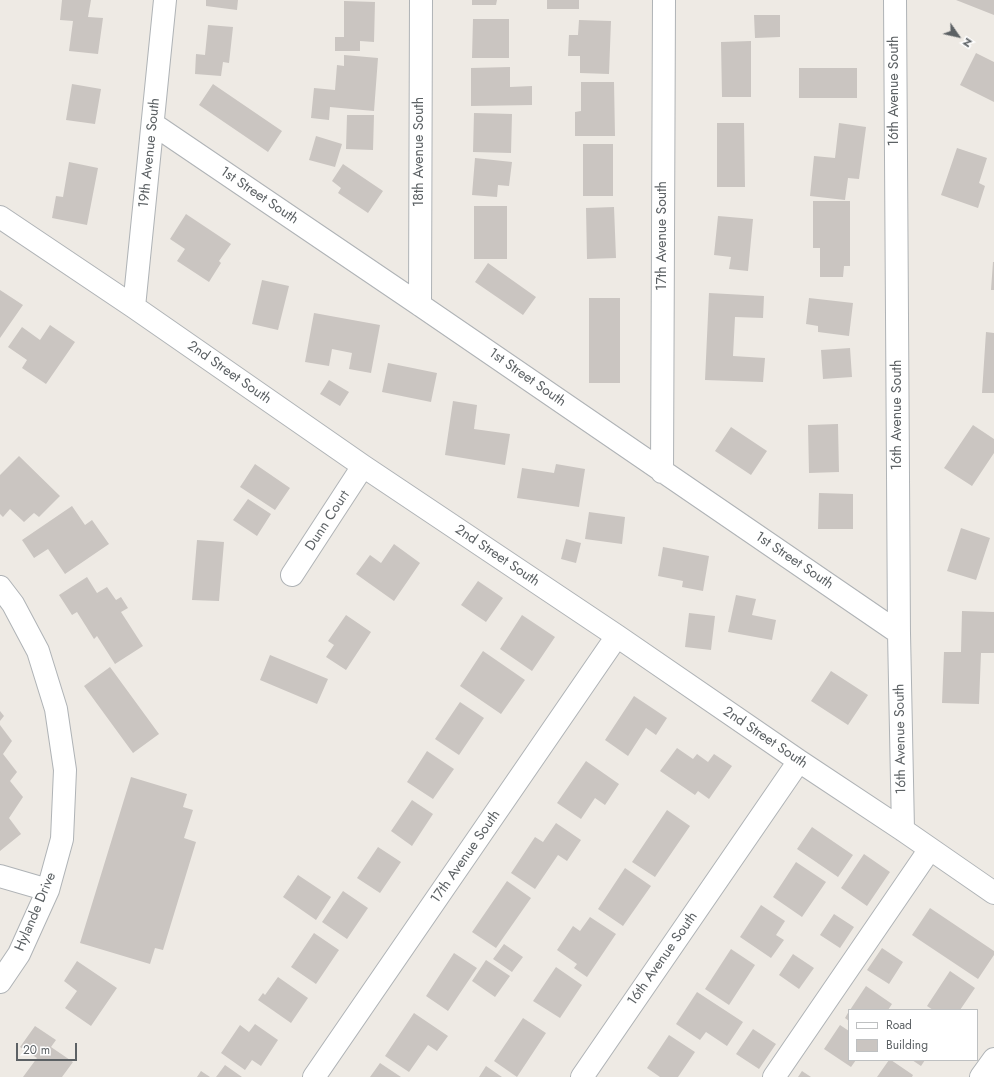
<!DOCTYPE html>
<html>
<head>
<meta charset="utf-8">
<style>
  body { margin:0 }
  #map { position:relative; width:994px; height:1077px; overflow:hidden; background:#eeeae4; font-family:Jost,sans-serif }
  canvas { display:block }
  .legend { position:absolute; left:848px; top:1009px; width:130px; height:52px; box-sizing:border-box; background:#fff; border:1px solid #bec0c1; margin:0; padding:5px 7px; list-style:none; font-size:12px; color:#5c6164 }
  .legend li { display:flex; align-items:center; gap:8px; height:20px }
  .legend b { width:20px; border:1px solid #bec0c1 }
  .north { position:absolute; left:938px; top:16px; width:40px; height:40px; -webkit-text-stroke:3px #fff; paint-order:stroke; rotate:124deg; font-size:11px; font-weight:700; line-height:16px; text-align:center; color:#5c6164 }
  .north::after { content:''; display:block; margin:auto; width:14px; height:18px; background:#5c6164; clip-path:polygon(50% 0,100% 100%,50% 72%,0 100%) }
  .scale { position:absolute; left:16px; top:1043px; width:61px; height:18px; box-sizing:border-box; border:2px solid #5c6164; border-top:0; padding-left:5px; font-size:12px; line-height:14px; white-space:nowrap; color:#5c6164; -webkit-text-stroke:3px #fff; paint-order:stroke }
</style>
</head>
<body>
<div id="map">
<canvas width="994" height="1077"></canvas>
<ul class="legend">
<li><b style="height:5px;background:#fff"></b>Road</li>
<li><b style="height:11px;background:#cac5c1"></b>Building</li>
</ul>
<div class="north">N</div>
<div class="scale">20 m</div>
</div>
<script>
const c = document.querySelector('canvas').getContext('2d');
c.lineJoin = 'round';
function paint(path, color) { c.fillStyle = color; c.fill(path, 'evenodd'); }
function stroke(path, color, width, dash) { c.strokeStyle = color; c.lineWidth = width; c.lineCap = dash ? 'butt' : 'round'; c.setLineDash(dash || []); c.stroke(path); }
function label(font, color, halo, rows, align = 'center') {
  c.font = font + ' Jost,sans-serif'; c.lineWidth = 3; c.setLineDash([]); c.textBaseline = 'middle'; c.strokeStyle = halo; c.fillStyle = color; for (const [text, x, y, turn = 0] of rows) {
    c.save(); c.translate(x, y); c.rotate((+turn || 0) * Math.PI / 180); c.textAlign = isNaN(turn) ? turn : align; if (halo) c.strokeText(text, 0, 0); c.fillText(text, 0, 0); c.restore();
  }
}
paint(new Path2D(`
  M 62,0 L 91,0 L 88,17 L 103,18 L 98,54 L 69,51 L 73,21 L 60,20 Z
  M 206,0 L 238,0 L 237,10 L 206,6 Z
  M 472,0 L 497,0 L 496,5 L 472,5 Z
  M 547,0 L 579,0 L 579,9 L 547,9 Z
  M 956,0 L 994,0 L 994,15 Z
  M 344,1 L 375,2 L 374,42 L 360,41 L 360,51 L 335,51 L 335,37 L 344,37 Z
  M 754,15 L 780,15 L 780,37 L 755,38 Z
  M 473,19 L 509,19 L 509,58 L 472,58 Z
  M 579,20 L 611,21 L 609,74 L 580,73 L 580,56 L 568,56 L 569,35 L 578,35 Z
  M 208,25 L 233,27 L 229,63 L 223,62 L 221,76 L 195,74 L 196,54 L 205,55 Z
  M 751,41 L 751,97 L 722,97 L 721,42 Z
  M 976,53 L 994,62 L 994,102 L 960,85 Z
  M 344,55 L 378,58 L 374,111 L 330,107 L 329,120 L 311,118 L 314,88 L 335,90 L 337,65 L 344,66 Z
  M 510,67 L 510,87 L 532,86 L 532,105 L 471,106 L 471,68 Z
  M 799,68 L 857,68 L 857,98 L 799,98 Z
  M 581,82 L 614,82 L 615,136 L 575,136 L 575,112 L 581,111 Z
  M 72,84 L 101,89 L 95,124 L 66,120 Z
  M 213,84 L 282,131 L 268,152 L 199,105 Z
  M 474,113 L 512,114 L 511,153 L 473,152 Z
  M 347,115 L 374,115 L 373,150 L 346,149 Z
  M 717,123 L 744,123 L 745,187 L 717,187 Z
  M 839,123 L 866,127 L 859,179 L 848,178 L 845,200 L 810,196 L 814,156 L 835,158 Z
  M 316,136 L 342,144 L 335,167 L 309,160 Z
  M 583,144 L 613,144 L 613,196 L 583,196 Z
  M 957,148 L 987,158 L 979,183 L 985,186 L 978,208 L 941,195 Z
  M 475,158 L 512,162 L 509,186 L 498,185 L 497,197 L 472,195 Z
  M 69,162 L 98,168 L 87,225 L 52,218 L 56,196 L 63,197 Z
  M 343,164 L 383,191 L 368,213 L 338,193 L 341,188 L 332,181 Z
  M 813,201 L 850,201 L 850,266 L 844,266 L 843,277 L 820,277 L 820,248 L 813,248 Z
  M 474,206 L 507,206 L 507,259 L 474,259 Z
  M 614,207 L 616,258 L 587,259 L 586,208 Z
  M 186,214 L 231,244 L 219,261 L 221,263 L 209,282 L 177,261 L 185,249 L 170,239 Z
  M 718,216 L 753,219 L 748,271 L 729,269 L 731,257 L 714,255 Z
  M 993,262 L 994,262 L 994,290 L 991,290 Z
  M 488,263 L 536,297 L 523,315 L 475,282 Z
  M 262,280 L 289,286 L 278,330 L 252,324 Z
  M 0,290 L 23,305 L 0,338 Z
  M 709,293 L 764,296 L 763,318 L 735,317 L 733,356 L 765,358 L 763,382 L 705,380 Z
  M 589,298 L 620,298 L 620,383 L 589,383 Z
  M 809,298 L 853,303 L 849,336 L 818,332 L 818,326 L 806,324 Z
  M 314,313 L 380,325 L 371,373 L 349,369 L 352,353 L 332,349 L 329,366 L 305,362 Z
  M 50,325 L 75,342 L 46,384 L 22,368 L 27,360 L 8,347 L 22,327 L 40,340 Z
  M 986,332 L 994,333 L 994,393 L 982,393 Z
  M 850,348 L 852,377 L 823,379 L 821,350 Z
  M 388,363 L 437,373 L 431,402 L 382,392 Z
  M 329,380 L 349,392 L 340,406 L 320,394 Z
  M 453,401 L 477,405 L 474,429 L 510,434 L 505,465 L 445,455 Z
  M 838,424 L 839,472 L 809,473 L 808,425 Z
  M 973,425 L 994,439 L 994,453 L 972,486 L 944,468 Z
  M 731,427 L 767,451 L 751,475 L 715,451 Z
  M 19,456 L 60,496 L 39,517 L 34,513 L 24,522 L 10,509 L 3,517 L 0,514 L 0,475 Z
  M 255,464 L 290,488 L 275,510 L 240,487 Z
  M 556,464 L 585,469 L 579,507 L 517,498 L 522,468 L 554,473 Z
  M 819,493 L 853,494 L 853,529 L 818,529 Z
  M 248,499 L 271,514 L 257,536 L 233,520 Z
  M 72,506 L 85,525 L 92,520 L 109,544 L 65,574 L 48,549 L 34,558 L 22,540 Z
  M 589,512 L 625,517 L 622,544 L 585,539 Z
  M 961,528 L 990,538 L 976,580 L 947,571 Z
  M 566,539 L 581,543 L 576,563 L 561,559 Z
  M 197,540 L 224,542 L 219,601 L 192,600 Z
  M 394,544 L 420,563 L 394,601 L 356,574 L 370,555 L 381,563 Z
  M 663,547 L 709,556 L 703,591 L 682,587 L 683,581 L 658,576 Z
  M 87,577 L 97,593 L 107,587 L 116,600 L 121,597 L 128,608 L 121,612 L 143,646 L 115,664 L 97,636 L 94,639 L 77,612 L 72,615 L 59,595 Z
  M 478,581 L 503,598 L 486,622 L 461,605 Z
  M 736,595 L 756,599 L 752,615 L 776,620 L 772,640 L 728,632 Z
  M 962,611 L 994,612 L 994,653 L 981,653 L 979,704 L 942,703 L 944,652 L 961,652 Z
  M 689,613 L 715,616 L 711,650 L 685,647 Z
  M 346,615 L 371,632 L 346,670 L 326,657 L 334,645 L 328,641 Z
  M 522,615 L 555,637 L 532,671 L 500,649 Z
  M 483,651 L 525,680 L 501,714 L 460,686 Z
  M 270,655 L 328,679 L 317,704 L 260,680 Z
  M 110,667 L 159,734 L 133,753 L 84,686 Z
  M 831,671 L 868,695 L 848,725 L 811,701 Z
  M 634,696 L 667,718 L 656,735 L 646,728 L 628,756 L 605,740 Z
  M 460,702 L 484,718 L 459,755 L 435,739 Z
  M 0,711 L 4,716 L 0,721 Z
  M 0,725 L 12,741 L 3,754 L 17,772 L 10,781 L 23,797 L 9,818 L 21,834 L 0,851 Z
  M 677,748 L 693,759 L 697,754 L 708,762 L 714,754 L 732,766 L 709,799 L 698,791 L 695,795 L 660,771 Z
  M 427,751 L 454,769 L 433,799 L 407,782 Z
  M 586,761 L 619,784 L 605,805 L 595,798 L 581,819 L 557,803 Z
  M 131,777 L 187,794 L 183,807 L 193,810 L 184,838 L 196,842 L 163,950 L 155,948 L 150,964 L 80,943 Z
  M 412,800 L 433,814 L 412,846 L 391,831 Z
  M 667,810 L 690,826 L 655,877 L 632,862 Z
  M 556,823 L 581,840 L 567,861 L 558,855 L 535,889 L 511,873 L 535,837 L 543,842 Z
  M 812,827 L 853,855 L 838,877 L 797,849 Z
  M 378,847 L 401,862 L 380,893 L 357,878 Z
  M 864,854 L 890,872 L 867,906 L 841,888 Z
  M 796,862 L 826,882 L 802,917 L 773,897 Z
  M 625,868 L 651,886 L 623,926 L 598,909 Z
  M 298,875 L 331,897 L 316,920 L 283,897 Z
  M 507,881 L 531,898 L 496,948 L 472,932 Z
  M 343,891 L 368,908 L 347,939 L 322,922 Z
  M 761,905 L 785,921 L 776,935 L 784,940 L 771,958 L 740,937 Z
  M 930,908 L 994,951 L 994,955 L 978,979 L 912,935 Z
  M 834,914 L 854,927 L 840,948 L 820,935 Z
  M 590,917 L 616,934 L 587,977 L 574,968 L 577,964 L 557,950 L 573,926 L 580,931 Z
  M 314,933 L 339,950 L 316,984 L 291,967 Z
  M 504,944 L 523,957 L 512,972 L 493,959 Z
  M 882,948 L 903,962 L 889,984 L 867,970 Z
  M 731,949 L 755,965 L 729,1005 L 705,989 Z
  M 454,953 L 477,968 L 448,1011 L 426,996 Z
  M 793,954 L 814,968 L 799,989 L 779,975 Z
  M 486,960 L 510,976 L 495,997 L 472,981 Z
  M 77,961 L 117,988 L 91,1026 L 65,1008 L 77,991 L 64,981 Z
  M 556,967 L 582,985 L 560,1018 L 533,1001 Z
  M 950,971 L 975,988 L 960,1010 L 933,1010 L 927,1006 Z
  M 278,977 L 308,998 L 291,1023 L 258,1000 L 263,993 L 265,995 Z
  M 866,986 L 892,1004 L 888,1010 L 850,1010 Z
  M 697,992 L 743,1022 L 727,1046 L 706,1032 L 700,1040 L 676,1024 Z
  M 849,1011 L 849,1021 L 845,1018 Z
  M 414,1013 L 448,1036 L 437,1051 L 428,1045 L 409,1072 L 385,1056 Z
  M 523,1018 L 546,1033 L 517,1077 L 494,1061 Z
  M 255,1024 L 278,1040 L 261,1066 L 252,1060 L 245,1070 L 221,1053 L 240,1025 L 249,1032 Z
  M 840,1025 L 849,1031 L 849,1060 L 856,1060 L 851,1067 L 824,1049 Z
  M 35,1026 L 56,1040 L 51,1047 L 73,1062 L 62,1077 L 23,1077 L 37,1058 L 20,1047 Z
  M 753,1029 L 776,1044 L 759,1069 L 736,1054 Z
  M 669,1035 L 695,1052 L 678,1077 L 660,1077 L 647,1068 Z
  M 889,1060 L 891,1060 L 913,1075 L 912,1077 L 877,1077 Z
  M 912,1060 L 925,1060 L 921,1066 Z
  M 380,1063 L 401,1077 L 370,1077 Z
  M 225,1065 L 242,1077 L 216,1077 Z
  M 486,1066 L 502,1077 L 479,1077 Z
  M 201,1071 L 210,1077 L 197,1077 Z
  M 802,1071 L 811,1077 L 798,1077 Z`), '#cac5c1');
const minor = new Path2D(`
  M 895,0 L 899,633 L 903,830
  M 153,124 L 420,305 L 899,633
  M 0,217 L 134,307 L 363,466 L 617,636 L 799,761 L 903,830 L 994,893
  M 420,305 L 421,0
  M 134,307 L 165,0
  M 662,472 L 664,0
  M 292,575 L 363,466
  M 0,587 L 13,604 L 38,651 L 56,709 L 65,770 L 62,839 L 48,890 L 19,954 L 0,982
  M 0,876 L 48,890
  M 314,1077 L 617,636
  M 582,1077 L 799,761
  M 774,1077 L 930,849
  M 981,1077 L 994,1059`);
stroke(minor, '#afb3b6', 24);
stroke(minor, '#fff', 22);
label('14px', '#5c6164', '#fff', [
  ["16th Avenue South",895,91,-90],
  ["18th Avenue South",420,152,-90],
  ["19th Avenue South",150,153,-84],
  ["1st Street South",259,196,34],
  ["17th Avenue South",663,236,-90],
  ["2nd Street South",229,373,35],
  ["1st Street South",527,378,35],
  ["16th Avenue South",898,415,-90],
  ["Dunn Court",328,521,-57],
  ["2nd Street South",497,556,34],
  ["1st Street South",794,561,34],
  ["2nd Street South",765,738,34],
  ["16th Avenue South",901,739,-91],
  ["17th Avenue South",466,857,-55],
  ["Hylande Drive",36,912,-67],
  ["16th Avenue South",663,959,-55]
]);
</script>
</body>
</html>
